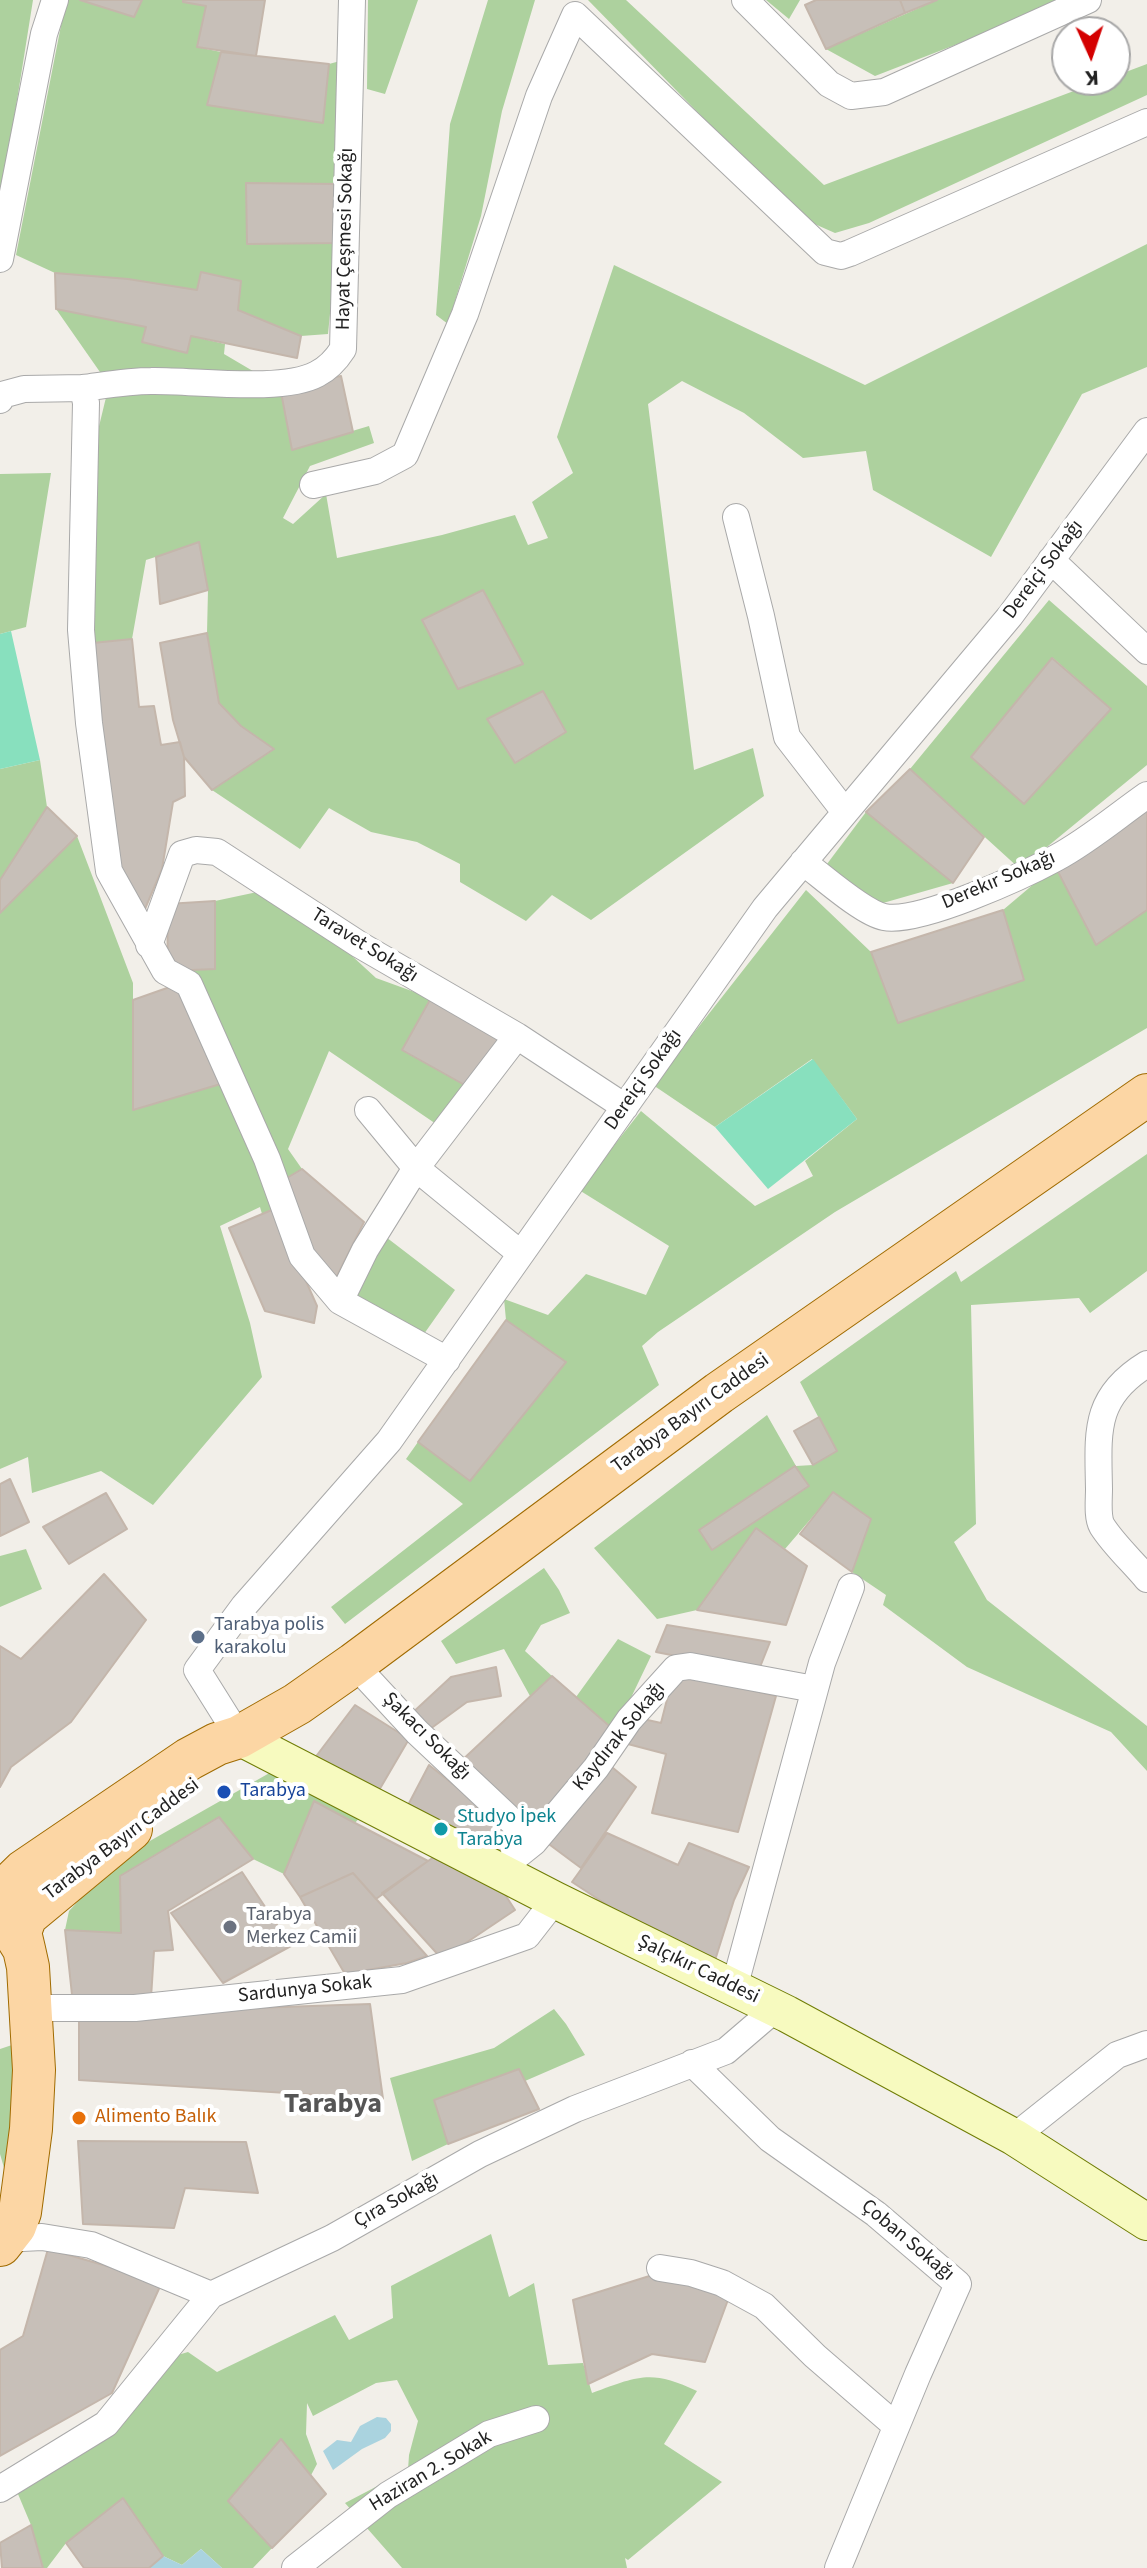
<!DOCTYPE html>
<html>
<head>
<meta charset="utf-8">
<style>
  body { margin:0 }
  #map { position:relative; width:1147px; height:2568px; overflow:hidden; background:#f2efe9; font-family:"Source Sans 3",sans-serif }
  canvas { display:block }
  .north { position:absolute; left:1051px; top:16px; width:80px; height:80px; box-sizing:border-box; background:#fff; border:2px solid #a7a7a7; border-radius:50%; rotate:177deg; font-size:22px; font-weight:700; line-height:32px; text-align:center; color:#222 }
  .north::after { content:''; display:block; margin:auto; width:28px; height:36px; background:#d40000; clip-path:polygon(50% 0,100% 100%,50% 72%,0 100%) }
</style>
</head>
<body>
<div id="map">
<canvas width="1147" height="2568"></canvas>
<div class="north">K</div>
</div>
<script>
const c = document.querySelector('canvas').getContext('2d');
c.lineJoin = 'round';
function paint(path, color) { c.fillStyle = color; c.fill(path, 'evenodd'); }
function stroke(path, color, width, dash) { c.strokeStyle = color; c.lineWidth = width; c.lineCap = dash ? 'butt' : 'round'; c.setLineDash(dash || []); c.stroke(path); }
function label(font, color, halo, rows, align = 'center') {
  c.font = font + ' "Source Sans 3",sans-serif'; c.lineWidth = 8; c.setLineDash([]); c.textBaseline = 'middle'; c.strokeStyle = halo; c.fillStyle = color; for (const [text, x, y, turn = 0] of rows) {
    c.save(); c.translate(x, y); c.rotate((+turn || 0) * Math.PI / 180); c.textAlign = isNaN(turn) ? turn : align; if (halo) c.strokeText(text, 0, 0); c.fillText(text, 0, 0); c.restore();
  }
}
paint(new Path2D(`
  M 0,0 L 33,0 L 0,207 Z
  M 66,0 L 80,0 L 134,17 L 142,0 L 183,0 L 183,2 L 206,6 L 197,47 L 221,52 L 208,105 L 323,123 L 329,64 L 351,58 L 339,184 L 246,183 L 248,244 L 337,243 L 328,334 L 301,336 L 238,310 L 240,281 L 201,272 L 197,290 L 128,279 L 55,273 L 16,255 Z
  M 368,0 L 418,0 L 385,94 L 367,89 Z
  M 488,0 L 535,0 L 502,111 L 481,216 L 448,324 L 436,315 L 450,124 Z
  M 588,0 L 626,0 L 824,185 L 1103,80 L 1115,80 L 1115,76 L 1147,64 L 1147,95 L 869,223 L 835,233 L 801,218 Z
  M 766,0 L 800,0 L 789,19 Z
  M 937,0 L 1071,0 L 875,76 L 826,49 Z
  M 1147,244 L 1147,367 L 1082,394 L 991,557 L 873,490 L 866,451 L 803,458 L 744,413 L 682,381 L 648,404 L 694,770 L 753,748 L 764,796 L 591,920 L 552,895 L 526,921 L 460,882 L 460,864 L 417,842 L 371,832 L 329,808 L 300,849 L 212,790 L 274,749 L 241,726 L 219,703 L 207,633 L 208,590 L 199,543 L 146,560 L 132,639 L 83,644 L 87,476 L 109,385 L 56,309 L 146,327 L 142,342 L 186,353 L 191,336 L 225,344 L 224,354 L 280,387 L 292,449 L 369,426 L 374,443 L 310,466 L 283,518 L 293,524 L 326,494 L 337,558 L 442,535 L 515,515 L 528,545 L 548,538 L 532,502 L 573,473 L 557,437 L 614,265 L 865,385 ZM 482,590 L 523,664 L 458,689 L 422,620 ZM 543,692 L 566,732 L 515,763 Z
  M 51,473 L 26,627 L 0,634 L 0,474 Z
  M 1049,600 L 1147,686 L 1147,765 L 1020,869 L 910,769 ZM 1053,658 L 1111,709 L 1024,804 L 972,757 Z
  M 40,760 L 47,807 L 0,880 L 0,769 Z
  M 866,812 L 953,883 L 883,903 L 838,901 L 815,880 Z
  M 77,836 L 133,983 L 133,1109 L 186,970 L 215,969 L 215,901 L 262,891 L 339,944 L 376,978 L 431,998 L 402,1050 L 470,1088 L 439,1126 L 329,1051 L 288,1149 L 302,1169 L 275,1185 L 274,1209 L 262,1214 L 260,1207 L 220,1226 L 250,1323 L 262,1377 L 153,1505 L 101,1471 L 32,1493 L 28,1457 L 0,1469 L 0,913 Z
  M 1055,866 L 1095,944 L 1147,910 L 1147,1028 L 835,1212 L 658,1332 L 642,1346 L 659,1385 L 345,1624 L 331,1607 L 463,1504 L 406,1459 L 418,1442 L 470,1480 L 565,1362 L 506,1320 L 504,1299 L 548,1315 L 586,1274 L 646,1295 L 669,1246 L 579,1190 L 641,1111 L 755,1206 L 813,1176 L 805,1161 L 857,1119 L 812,1059 L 715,1127 L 653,1085 L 806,890 L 871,952 L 898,1022 L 1024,980 L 1003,910 Z
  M 1147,1154 L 1147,1271 L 1090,1313 L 1079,1298 L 971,1305 L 976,1524 L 954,1542 L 987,1600 L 1147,1726 L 1147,1771 L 1111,1732 L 967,1667 L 883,1605 L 886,1595 L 852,1572 L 871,1519 L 833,1493 L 785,1549 L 756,1528 L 697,1610 L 657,1619 L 594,1548 L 767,1415 L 796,1466 L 813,1465 L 836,1451 L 800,1382 L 956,1271 L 961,1282 ZM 795,1467 L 809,1486 L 712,1549 L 699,1530 Z
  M 382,1234 L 455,1290 L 419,1341 L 345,1289 Z
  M 26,1549 L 42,1589 L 0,1607 L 0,1556 Z
  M 544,1568 L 559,1590 L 570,1613 L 541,1625 L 525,1651 L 552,1676 L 530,1696 L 504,1649 L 456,1664 L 441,1641 Z
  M 618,1639 L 651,1656 L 615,1731 L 576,1697 Z
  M 280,1767 L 366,1810 L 355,1823 L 314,1802 L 284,1874 L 253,1859 L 219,1817 L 120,1876 L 121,1933 L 65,1930 L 69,1911 L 96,1882 L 134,1850 Z
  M 554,2009 L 566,2024 L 585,2055 L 525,2081 L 518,2069 L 435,2100 L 448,2144 L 412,2161 L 390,2078 L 494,2048 Z
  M 24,2041 L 14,2202 L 0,2154 L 0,2049 Z
  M 491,2234 L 509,2297 L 534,2283 L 548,2365 L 583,2363 L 592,2393 C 638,2376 651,2369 697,2391 L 664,2444 L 722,2482 L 628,2560 L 625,2558 L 627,2568 L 402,2568 L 345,2503 L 408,2470 L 409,2455 L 418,2421 L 397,2380 L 376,2383 L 313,2416 L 307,2403 L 306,2434 L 317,2464 L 272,2548 L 253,2568 L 222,2568 L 201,2549 L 182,2565 L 163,2556 L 123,2498 L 66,2543 L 47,2568 L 43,2568 L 31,2525 L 10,2475 L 87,2424 L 161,2360 L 188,2352 L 217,2372 L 335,2315 L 349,2340 L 393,2318 L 391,2286 Z`), '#add19e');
paint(new Path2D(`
  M 11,631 L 40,760 L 0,769 L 0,634 Z
  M 813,1059 L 857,1119 L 768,1189 L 715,1127 Z`), '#88e0be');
paint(new Path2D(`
  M 377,2417 L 386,2418 L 391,2424 L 391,2431 L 385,2438 L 362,2449 L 333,2470 L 323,2451 L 337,2440 L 351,2442 L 360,2426 Z
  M 201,2549 L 222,2568 L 149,2568 L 163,2556 L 182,2565 Z`), '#aad3df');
const building = new Path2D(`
  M 80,0 L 142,0 L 134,17 Z
  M 183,0 L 265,0 L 256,56 L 197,47 L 206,6 L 183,2 Z
  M 816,0 L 900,0 L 905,13 L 826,49 L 805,5 Z
  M 900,0 L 937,0 L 905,13 Z
  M 221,52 L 329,64 L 323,123 L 207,105 Z
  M 246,183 L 339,184 L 337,243 L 247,244 Z
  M 201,272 L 241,281 L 238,310 L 301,336 L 297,358 L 191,336 L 187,353 L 142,342 L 146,327 L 56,309 L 55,273 L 128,279 L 197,290 Z
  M 341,376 L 353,432 L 292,450 L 280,387 Z
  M 199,542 L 208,590 L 160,604 L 156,557 Z
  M 483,590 L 523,664 L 458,689 L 422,620 Z
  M 207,633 L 219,703 L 241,726 L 274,749 L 212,790 L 184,757 L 173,720 L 160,643 Z
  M 132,639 L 139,707 L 154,706 L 161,745 L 180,742 L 184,757 L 185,796 L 173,802 L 162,869 L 139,923 L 112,870 L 83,644 Z
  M 1052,658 L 1111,709 L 1024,804 L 971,757 Z
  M 543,691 L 566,732 L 515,763 L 487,719 Z
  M 910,769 L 984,837 L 953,883 L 866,812 Z
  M 1147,806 L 1147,910 L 1096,945 L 1055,866 Z
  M 47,807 L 77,836 L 0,913 L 0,880 Z
  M 215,901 L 215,969 L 168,971 L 167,904 Z
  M 1003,910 L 1024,980 L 898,1023 L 871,952 Z
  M 184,982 L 224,1083 L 133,1110 L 133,1000 Z
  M 431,998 L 500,1039 L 470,1088 L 402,1050 Z
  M 302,1169 L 364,1222 L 328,1294 L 275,1185 Z
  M 274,1209 L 317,1306 L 314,1323 L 265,1311 L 229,1228 Z
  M 506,1320 L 566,1362 L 470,1481 L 418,1442 Z
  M 819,1417 L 837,1451 L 813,1465 L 794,1431 Z
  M 795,1466 L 809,1486 L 712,1550 L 699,1530 Z
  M 10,1479 L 29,1522 L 0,1536 L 0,1484 Z
  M 833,1492 L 871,1519 L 852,1572 L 800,1534 Z
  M 106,1493 L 127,1529 L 69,1564 L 43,1527 Z
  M 756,1528 L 807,1566 L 786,1625 L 697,1610 Z
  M 104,1574 L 146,1620 L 71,1722 L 11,1767 L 0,1787 L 0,1646 L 21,1659 Z
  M 667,1625 L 770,1642 L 758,1672 L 656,1652 Z
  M 496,1667 L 501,1696 L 467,1702 L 426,1732 L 409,1716 L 451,1677 Z
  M 674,1672 L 776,1696 L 738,1832 L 652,1813 L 666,1754 L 624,1743 L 634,1717 L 661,1723 Z
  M 552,1676 L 615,1731 L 535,1830 L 458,1764 Z
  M 355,1705 L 409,1739 L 378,1792 L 311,1763 Z
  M 607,1763 L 636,1787 L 581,1868 L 542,1839 Z
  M 429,1765 L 517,1835 L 502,1860 L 407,1807 Z
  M 314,1801 L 355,1823 L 428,1861 L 376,1899 L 353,1873 L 300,1897 L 284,1874 Z
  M 219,1817 L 253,1859 L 168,1911 L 173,1950 L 154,1951 L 151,1998 L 73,2004 L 65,1930 L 121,1933 L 120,1876 Z
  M 607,1833 L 678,1865 L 689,1843 L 749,1867 L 734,1900 L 711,1973 L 572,1882 Z
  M 441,1852 L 493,1876 L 515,1910 L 442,1959 L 382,1893 Z
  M 242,1872 L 291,1946 L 223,1983 L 171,1913 Z
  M 353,1873 L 427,1956 L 407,1963 L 345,1974 L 300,1897 Z
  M 370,2004 L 383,2099 L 79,2080 L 79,2014 Z
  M 519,2069 L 539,2109 L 448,2144 L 434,2100 Z
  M 78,2141 L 246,2142 L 258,2193 L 185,2188 L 174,2228 L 83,2224 Z
  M 48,2249 L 162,2282 L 112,2393 L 0,2456 L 0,2350 L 23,2336 Z
  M 659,2273 L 729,2297 L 705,2362 L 652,2354 L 588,2384 L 573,2300 Z
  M 281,2439 L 326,2494 L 272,2548 L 228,2501 Z
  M 123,2498 L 163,2556 L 149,2568 L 84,2568 L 66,2543 Z
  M 31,2525 L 43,2568 L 2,2568 L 0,2543 Z`);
paint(building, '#c7bfb8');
stroke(building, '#c4b6ab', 2);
const street = new Path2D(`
  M 745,0 L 829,84 L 851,96 L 884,92 L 1088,0
  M 0,259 L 44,34 L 55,0
  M 83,388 C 106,385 129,381 151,381 C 193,380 282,393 317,374 C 329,368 336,360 343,349 L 352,0
  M 0,400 L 2,395 L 24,389 L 83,388 L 86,403 L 81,630 L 89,723 L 109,871 L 165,971 L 189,984 L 267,1159 L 302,1256 L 340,1301 L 447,1360
  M 313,485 L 375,471 L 405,455 L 465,314 L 539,96 L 575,15 L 825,252 L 841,256 L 850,253 L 1147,122
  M 736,517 L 761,616 L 787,737 L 845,812
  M 1051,560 L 1147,651
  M 803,862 C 822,876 863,913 884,917 C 919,924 1023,876 1056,858 C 1088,841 1117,816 1147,795
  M 149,945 L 182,854 L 196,850 L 217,852 L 360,945 L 517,1036 L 625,1107
  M 368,1110 L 416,1168 L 521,1254
  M 340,1301 L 365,1250 L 416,1168 L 517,1036
  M 1147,1364 C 1093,1397 1098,1432 1099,1489 C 1099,1500 1097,1517 1102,1526 C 1114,1545 1133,1562 1147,1579
  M 354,1664 L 417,1732 L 534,1842
  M 239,1737 L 197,1670 L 244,1606 L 389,1441 L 765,908 L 1010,616 L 1147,431
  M 499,1870 L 534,1842 L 596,1768 L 629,1720 L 676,1668 L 690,1666 L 814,1689
  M 734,1988 L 822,1663 L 851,1587
  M 30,2008 L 135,2008 L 402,1980 L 527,1936 L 555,1900
  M 692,2063 L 770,2139 L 876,2214 L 958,2284 L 918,2374 L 838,2568
  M 1014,2137 L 1117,2055 L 1147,2044
  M 2,2239 L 42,2237 L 91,2245 L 211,2295 L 332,2238 L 480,2154 L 575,2109 L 726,2051 L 775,2009
  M 660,2268 L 691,2273 L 722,2283 L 764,2306 L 815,2356 L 896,2426
  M 0,2489 L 106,2424 L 211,2295
  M 295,2568 L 388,2495 L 489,2434 L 536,2419`);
const secondary = new Path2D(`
  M 239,1737 L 555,1900 L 787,2014 L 1014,2137 L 1147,2222`);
const primary = new Path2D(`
  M 0,1894 L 24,1871 L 189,1759 L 217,1744 L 239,1737 L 297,1704 L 354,1664 L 719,1393 L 1147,1095
  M 0,1922 L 16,1936 L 24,1949 L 28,1967 L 34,2070 L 31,2129 L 20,2212 L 15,2226 L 0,2245
  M 24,1949 L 20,1932 L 26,1916 L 131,1829`);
stroke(street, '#a9a9a9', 28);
stroke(secondary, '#707d05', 38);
stroke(primary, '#a06b00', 44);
stroke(street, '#fff', 26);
stroke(secondary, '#f7fabf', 36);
stroke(primary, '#fcd6a4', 42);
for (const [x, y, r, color] of [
  [198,1637,8,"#5c6f8a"],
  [224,1792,8,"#1a4fb4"],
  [441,1829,8,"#0f9aa8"],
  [230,1927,8,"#6b7280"],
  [79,2118,8,"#e8710a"]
]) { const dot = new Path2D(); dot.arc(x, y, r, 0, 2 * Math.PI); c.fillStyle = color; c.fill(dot); stroke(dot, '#fff', 3); }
label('20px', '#222', '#fff', [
  ["Hayat Çeşmesi Sokağı",346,239,-89],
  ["Dereiçi Sokağı",1044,570,-53],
  ["Derekır Sokağı",999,881,-23],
  ["Taravet Sokağı",364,946,32],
  ["Dereiçi Sokağı",644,1080,-55],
  ["Tarabya Bayırı Caddesi",691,1414,-36],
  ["Şakacı Sokağı",426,1737,45],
  ["Kaydırak Sokağı",620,1737,-51],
  ["Tarabya Bayırı Caddesi",122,1840,-37],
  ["Şalçıkır Caddesi",698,1970,26],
  ["Sardunya Sokak",305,1990,-6],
  ["Çıra Sokağı",397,2201,-29],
  ["Çoban Sokağı",907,2241,40],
  ["Haziran 2. Sokak",431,2472,-31]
]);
label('20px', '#4e5e75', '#fff', [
  ["Tarabya polis",214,1626],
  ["karakolu",214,1649]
], 'left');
label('20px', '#164399', '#fff', [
  ["Tarabya",240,1792]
], 'left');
label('20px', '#0d838f', '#fff', [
  ["Studyo İpek",457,1818],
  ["Tarabya",457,1841]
], 'left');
label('20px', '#5b616d', '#fff', [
  ["Tarabya",246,1916],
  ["Merkez Camii",246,1939]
], 'left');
label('20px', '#c56008', '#fff', [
  ["Alimento Balık",95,2118]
], 'left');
label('bold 28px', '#555', '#fff', [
  ["Tarabya",333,2106]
]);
</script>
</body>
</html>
